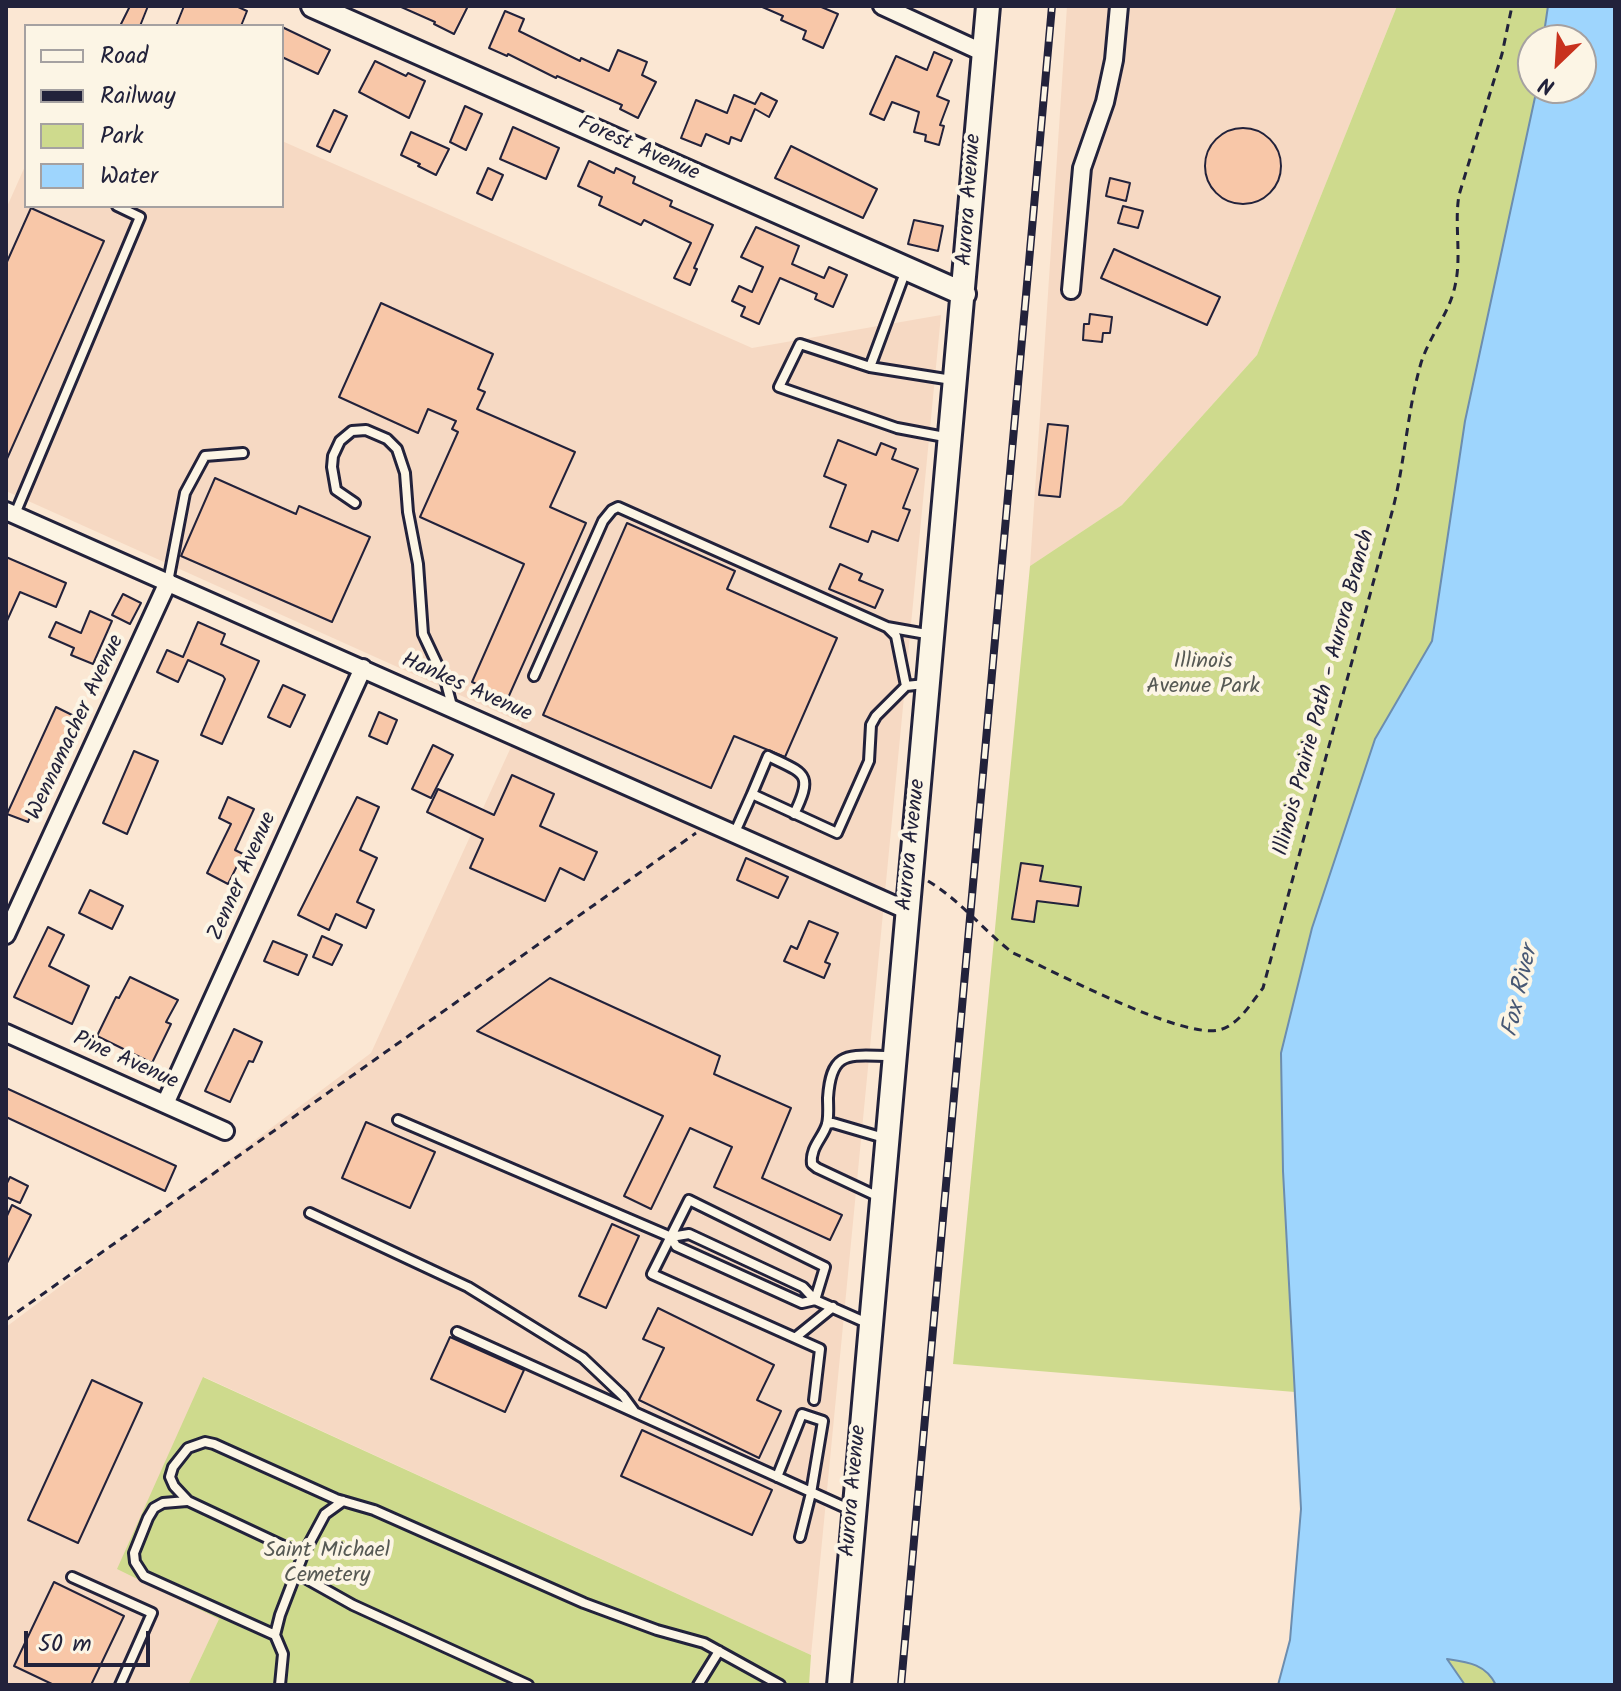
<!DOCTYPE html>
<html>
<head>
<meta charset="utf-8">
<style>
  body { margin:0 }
  #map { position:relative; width:1621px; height:1691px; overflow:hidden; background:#fbe7d3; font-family:Kalam,sans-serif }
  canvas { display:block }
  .frame { position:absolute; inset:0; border:8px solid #22223b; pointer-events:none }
  .legend { position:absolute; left:24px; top:24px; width:260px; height:184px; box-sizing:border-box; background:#fcf5e5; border:2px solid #a5a1a1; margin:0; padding:10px 14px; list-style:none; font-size:24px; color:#22223b }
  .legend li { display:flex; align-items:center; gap:16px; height:40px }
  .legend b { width:40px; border:2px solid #a5a1a1 }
  .north { position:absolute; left:1517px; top:24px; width:80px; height:80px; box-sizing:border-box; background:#fcf5e5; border:2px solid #a5a1a1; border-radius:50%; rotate:205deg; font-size:22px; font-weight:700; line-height:32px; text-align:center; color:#22223b }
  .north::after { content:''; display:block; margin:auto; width:28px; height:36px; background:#c8321e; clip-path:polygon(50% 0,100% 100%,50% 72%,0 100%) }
  .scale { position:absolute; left:24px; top:1631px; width:126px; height:36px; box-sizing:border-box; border:4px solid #22223b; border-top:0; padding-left:10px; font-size:24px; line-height:28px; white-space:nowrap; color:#22223b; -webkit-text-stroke:6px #fcf5e5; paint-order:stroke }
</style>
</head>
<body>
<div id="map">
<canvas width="1621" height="1691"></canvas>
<div class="frame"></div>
<ul class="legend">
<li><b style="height:10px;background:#fcf5e5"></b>Road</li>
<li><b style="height:10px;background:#22223b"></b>Railway</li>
<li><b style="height:22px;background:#ceda8d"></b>Park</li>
<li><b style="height:22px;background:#9ed5fd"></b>Water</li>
</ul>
<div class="north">N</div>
<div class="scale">50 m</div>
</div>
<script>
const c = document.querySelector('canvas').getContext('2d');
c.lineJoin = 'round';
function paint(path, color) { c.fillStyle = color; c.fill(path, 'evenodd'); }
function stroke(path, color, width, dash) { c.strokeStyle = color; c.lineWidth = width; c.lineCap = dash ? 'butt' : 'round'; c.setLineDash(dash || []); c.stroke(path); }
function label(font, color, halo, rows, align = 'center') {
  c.font = font + ' Kalam,sans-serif'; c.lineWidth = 8; c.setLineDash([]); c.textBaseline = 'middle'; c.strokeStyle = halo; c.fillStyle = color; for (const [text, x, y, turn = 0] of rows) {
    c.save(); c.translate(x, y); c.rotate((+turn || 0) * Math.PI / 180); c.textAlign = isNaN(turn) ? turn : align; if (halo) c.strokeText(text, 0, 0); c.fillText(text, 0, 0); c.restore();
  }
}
paint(new Path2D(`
  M 1067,6 L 1397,6 L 1257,355 L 1122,505 L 1030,566 Z
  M 282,141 L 752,348 L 941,315 L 811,1655 L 204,1377 L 219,1619 L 188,1685 L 6,1685 L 6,1327 L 371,1053 L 522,723 L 6,491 L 6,209 L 26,164 L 26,206 L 282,206 Z`), '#f6d9c3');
paint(new Path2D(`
  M 1397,6 L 1548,6 L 1543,40 L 1533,40 L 1533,88 L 1537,88 L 1535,106 L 1465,421 L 1432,641 L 1375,739 L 1312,928 L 1281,1053 L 1283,1171 L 1295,1392 L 953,1364 L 1030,566 L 1122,505 L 1257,355 Z
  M 203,1377 L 811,1655 L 809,1685 L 188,1685 L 219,1619 L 117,1569 Z
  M 1445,1658 C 1466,1662 1487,1664 1496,1685 L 1465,1685 Z`), '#ceda8d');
const water = new Path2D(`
  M 1548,6 L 1615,6 L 1615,1685 L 1496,1685 C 1486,1664 1468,1662 1447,1659 L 1465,1685 L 1278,1685 L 1290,1640 L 1301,1509 L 1283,1171 L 1281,1053 L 1312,928 L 1375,739 L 1432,641 L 1465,421 L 1537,88 L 1581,88 L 1581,40 L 1543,40 Z`);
paint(water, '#9ed5fd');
stroke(water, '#6c8daf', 2);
const building = new Path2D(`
  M 130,6 L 148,6 L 140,26 L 120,26 Z
  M 184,6 L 236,6 L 247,11 L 241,26 L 176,26 Z
  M 399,6 L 468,6 L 454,34 L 434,24 L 435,22 Z
  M 760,6 L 819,6 L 838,14 L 823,48 L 803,39 L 806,31 L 781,20 L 783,16 Z
  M 505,11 L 524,19 L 519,31 L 580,61 L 581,58 L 609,71 L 618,50 L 647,62 L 642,75 L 656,82 L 638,118 L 620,109 L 622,105 L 557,76 L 556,78 L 508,54 L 507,56 L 489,48 Z
  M 282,27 L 330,50 L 318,74 L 282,57 Z
  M 934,52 L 952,60 L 937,96 L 949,101 L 940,125 L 944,126 L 939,145 L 925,141 L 926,135 L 914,132 L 919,112 L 892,102 L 884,120 L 870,114 L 896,56 L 927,70 Z
  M 375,61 L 406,76 L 408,73 L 425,81 L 409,118 L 359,92 Z
  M 761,93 L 777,101 L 769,117 L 755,109 L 741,141 L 731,137 L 729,144 L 706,134 L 701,146 L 681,138 L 696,100 L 727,113 L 734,95 L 755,104 Z
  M 465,106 L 482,114 L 466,150 L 450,142 Z
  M 334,110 L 347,116 L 330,152 L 317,146 Z
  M 513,127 L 559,148 L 546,179 L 500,159 Z
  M1205 166a38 38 0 1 1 76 0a38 38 0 1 1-76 0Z
  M 411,132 L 449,149 L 436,175 L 418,166 L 420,164 L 401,155 Z
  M 791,146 L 877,189 L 863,218 L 775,178 Z
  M 589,161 L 614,173 L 616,168 L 635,177 L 633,183 L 672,201 L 670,206 L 713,225 L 694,268 L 697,269 L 690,285 L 674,278 L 691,243 L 644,220 L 641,225 L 599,205 L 602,197 L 578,186 Z
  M 488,168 L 503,175 L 492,200 L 477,193 Z
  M 1110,178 L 1130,183 L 1126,201 L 1106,196 Z
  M 1123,206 L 1143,211 L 1138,228 L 1118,223 Z
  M 31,208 L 104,241 L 6,461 L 6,264 Z
  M 914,220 L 943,226 L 938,251 L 908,244 Z
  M 756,227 L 799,246 L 792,264 L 824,278 L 829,267 L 847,275 L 833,307 L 815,299 L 817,294 L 780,278 L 759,324 L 741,316 L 745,307 L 732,301 L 739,286 L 752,292 L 763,267 L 741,257 Z
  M 1114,249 L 1220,297 L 1207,325 L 1101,278 Z
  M 381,303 L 493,354 L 478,389 L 485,392 L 477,409 L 575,452 L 550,507 L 586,523 L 508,698 L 472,682 L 524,564 L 420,517 L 458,432 L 452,429 L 456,421 L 428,409 L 418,433 L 339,397 Z
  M 1090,314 L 1112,317 L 1110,333 L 1103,333 L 1102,342 L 1083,340 L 1084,324 L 1089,324 Z
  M 1048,424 L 1068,426 L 1060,497 L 1039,495 Z
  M 838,440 L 876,455 L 881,443 L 896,449 L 892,459 L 918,469 L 903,508 L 910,510 L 898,541 L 872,531 L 868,542 L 830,527 L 846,485 L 824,476 Z
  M 215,478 L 296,514 L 299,506 L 370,537 L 332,622 L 181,556 Z
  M 627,523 L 735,571 L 727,589 L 837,638 L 785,757 L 734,736 L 711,788 L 543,715 Z
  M 6,557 L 66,583 L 56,607 L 20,592 L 6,623 Z
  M 840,564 L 862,574 L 859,580 L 883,590 L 875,608 L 829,589 Z
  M 123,594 L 141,603 L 130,624 L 112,615 Z
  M 90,611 L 112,621 L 93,664 L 71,655 L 74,648 L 49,637 L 56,622 L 81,633 Z
  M 198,622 L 225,634 L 221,644 L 259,661 L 222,744 L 201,735 L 225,679 L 223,676 L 188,660 L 178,682 L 157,672 L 167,650 L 183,657 Z
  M 283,685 L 305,695 L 290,727 L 268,717 Z
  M 56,707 L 78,718 L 55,766 L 52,765 L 28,822 L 7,814 Z
  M 379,712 L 397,720 L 387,744 L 369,736 Z
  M 433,745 L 453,755 L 431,798 L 412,789 Z
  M 134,751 L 158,761 L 127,834 L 103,823 Z
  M 512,775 L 554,794 L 540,826 L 597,852 L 584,880 L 560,868 L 545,901 L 470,868 L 483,839 L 427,812 L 438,789 L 494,815 Z
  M 228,797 L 254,809 L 235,850 L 243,854 L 228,884 L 207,873 L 231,824 L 219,818 Z
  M 357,797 L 379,807 L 360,850 L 377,858 L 357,902 L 374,910 L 366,928 L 336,914 L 329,930 L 298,915 Z
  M 746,858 L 788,877 L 778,898 L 737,880 Z
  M 1021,863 L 1043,866 L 1040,881 L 1081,887 L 1078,906 L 1037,901 L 1034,922 L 1012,919 Z
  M 90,890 L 123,906 L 112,929 L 79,913 Z
  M 809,921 L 838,933 L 825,962 L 830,964 L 824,978 L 784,961 L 791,946 L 797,949 Z
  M 48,927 L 64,935 L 49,966 L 89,986 L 72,1024 L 14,997 Z
  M 322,936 L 342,945 L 332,965 L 313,957 Z
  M 273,941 L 307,955 L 298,975 L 264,961 Z
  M 130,977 L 178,1000 L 166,1022 L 171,1024 L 152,1063 L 97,1036 L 116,997 L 119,998 Z
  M 550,978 L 720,1056 L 714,1074 L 791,1108 L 762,1178 L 842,1215 L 830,1240 L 714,1187 L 732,1147 L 690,1128 L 651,1209 L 624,1196 L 663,1116 L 477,1031 Z
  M 234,1029 L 262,1042 L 253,1062 L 249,1061 L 230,1102 L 205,1091 Z
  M 6,1088 L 176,1166 L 165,1191 L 6,1117 Z
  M 366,1122 L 435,1152 L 410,1208 L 342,1178 Z
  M 10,1177 L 28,1186 L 20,1203 L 6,1197 L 6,1185 Z
  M 12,1205 L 31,1215 L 6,1265 L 6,1218 Z
  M 612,1224 L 639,1236 L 606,1308 L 579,1296 Z
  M 658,1308 L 774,1365 L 757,1400 L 781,1411 L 759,1458 L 639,1400 L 664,1348 L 643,1339 Z
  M 450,1337 L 524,1370 L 505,1412 L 431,1379 Z
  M 92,1380 L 142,1403 L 78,1543 L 28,1520 Z
  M 642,1430 L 772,1490 L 752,1535 L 621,1476 Z
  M 54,1582 L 124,1616 L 91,1685 L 54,1685 L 14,1666 Z`);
paint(building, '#f8c7a8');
stroke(building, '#22223b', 2);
const lane = new Path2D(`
  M 870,367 L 906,270
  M 950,438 L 897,428 L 779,387 L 800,344 L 870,367 L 952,380
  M 355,503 L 336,490 L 332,467 L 333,456 L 340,441 L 352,431 L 366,430 L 387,439 L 397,449 L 405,473 L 408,512 L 418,564 L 423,634 L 446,683 L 452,706
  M 15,514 L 140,217 L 117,206
  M 168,582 L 185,493 L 205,456 L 243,453
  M 888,628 L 896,636 L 906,686
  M 534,676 L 603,521 L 612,510 L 618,507 L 887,627 L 932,635
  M 752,794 L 768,756 C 805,774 814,773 794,814
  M 735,832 L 752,794 L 837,833 L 869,761 L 871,725 L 876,716 L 906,686 L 925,684
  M 398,1120 L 671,1237 L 689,1234 L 803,1287 L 815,1300 L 867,1323
  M 827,1124 L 833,1123 L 884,1138
  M 881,1198 L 817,1168 L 812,1164 C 810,1147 823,1138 827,1124 C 829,1116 828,1106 828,1098 C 831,1048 850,1056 892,1056
  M 310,1213 L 468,1287 L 583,1358 L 623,1396 L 634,1411
  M 671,1237 L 676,1246 L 802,1303 L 815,1300
  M 457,1332 L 853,1511
  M 796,1337 L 833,1307
  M 814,1400 L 820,1349 L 652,1274 L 689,1200 L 825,1267 L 815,1300
  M 777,1477 L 802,1414 L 823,1421 L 811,1493 L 800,1537
  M 187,1501 L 163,1503 L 154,1508 L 148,1518 L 134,1553 L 135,1562 L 144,1576 L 275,1635
  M 303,1555 L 188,1501 L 174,1486 L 170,1477 L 173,1467 L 188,1448 L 205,1442 L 214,1444 L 336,1499 L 374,1510 L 584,1603 L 657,1630 L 704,1643 L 780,1685
  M 296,1573 L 353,1605 L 528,1685
  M 72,1577 L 152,1613 L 120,1685
  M 280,1685 L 283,1654 L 275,1635 L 280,1615 L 303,1555 L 325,1514 L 343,1501
  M 698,1685 L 719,1651`);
const street = new Path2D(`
  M 882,6 L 982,52
  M 1071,290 L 1082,168 L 1105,102 L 1114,60 L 1119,6
  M 6,511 L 906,910
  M 6,935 L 168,582
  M 6,1033 L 225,1131
  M 165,1104 L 363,668`);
const secondary = new Path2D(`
  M 313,6 L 964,294
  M 839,1685 L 988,6`);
stroke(lane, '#22223b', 14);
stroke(street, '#22223b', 22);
stroke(secondary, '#22223b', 28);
stroke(new Path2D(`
  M 928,881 C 960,900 984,931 1013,953 C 1054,971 1181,1039 1219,1030 C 1239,1025 1251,1003 1263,988 C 1306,829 1350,671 1392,512 C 1405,464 1407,411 1421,363 C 1430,335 1449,314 1455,286 C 1462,256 1454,225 1459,195 L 1502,54 L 1512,6
  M 6,1320 L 696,833`), '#22223b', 3, [8, 6]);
stroke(lane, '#fcf5e5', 8);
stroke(street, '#fcf5e5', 16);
stroke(secondary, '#fcf5e5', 22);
const rail = new Path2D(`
  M 901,1685 L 1052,6`);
stroke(rail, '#22223b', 8);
stroke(rail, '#fcf5e5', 5, [15]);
label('22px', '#22223b', '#fcf5e5', [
  ["Forest Avenue",638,150,24],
  ["Aurora Avenue",971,200,-86],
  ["Hankes Avenue",466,689,24],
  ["Illinois Prairie Path - Aurora Branch",1326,693,-75],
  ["Wennamacher Avenue",77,728,-65],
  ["Aurora Avenue",913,845,-84],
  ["Zenner Avenue",244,877,-66],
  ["Pine Avenue",125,1062,24],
  ["Aurora Avenue",855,1491,-85]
]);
label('22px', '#565954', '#fcf5e5', [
  ["Illinois",1203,663],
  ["Avenue Park",1203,688],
  ["Saint Michael",327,1552],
  ["Cemetery",327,1577]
]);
label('italic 24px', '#475875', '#fcf5e5', [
  ["Fox River",1522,992,-77]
]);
</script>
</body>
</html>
